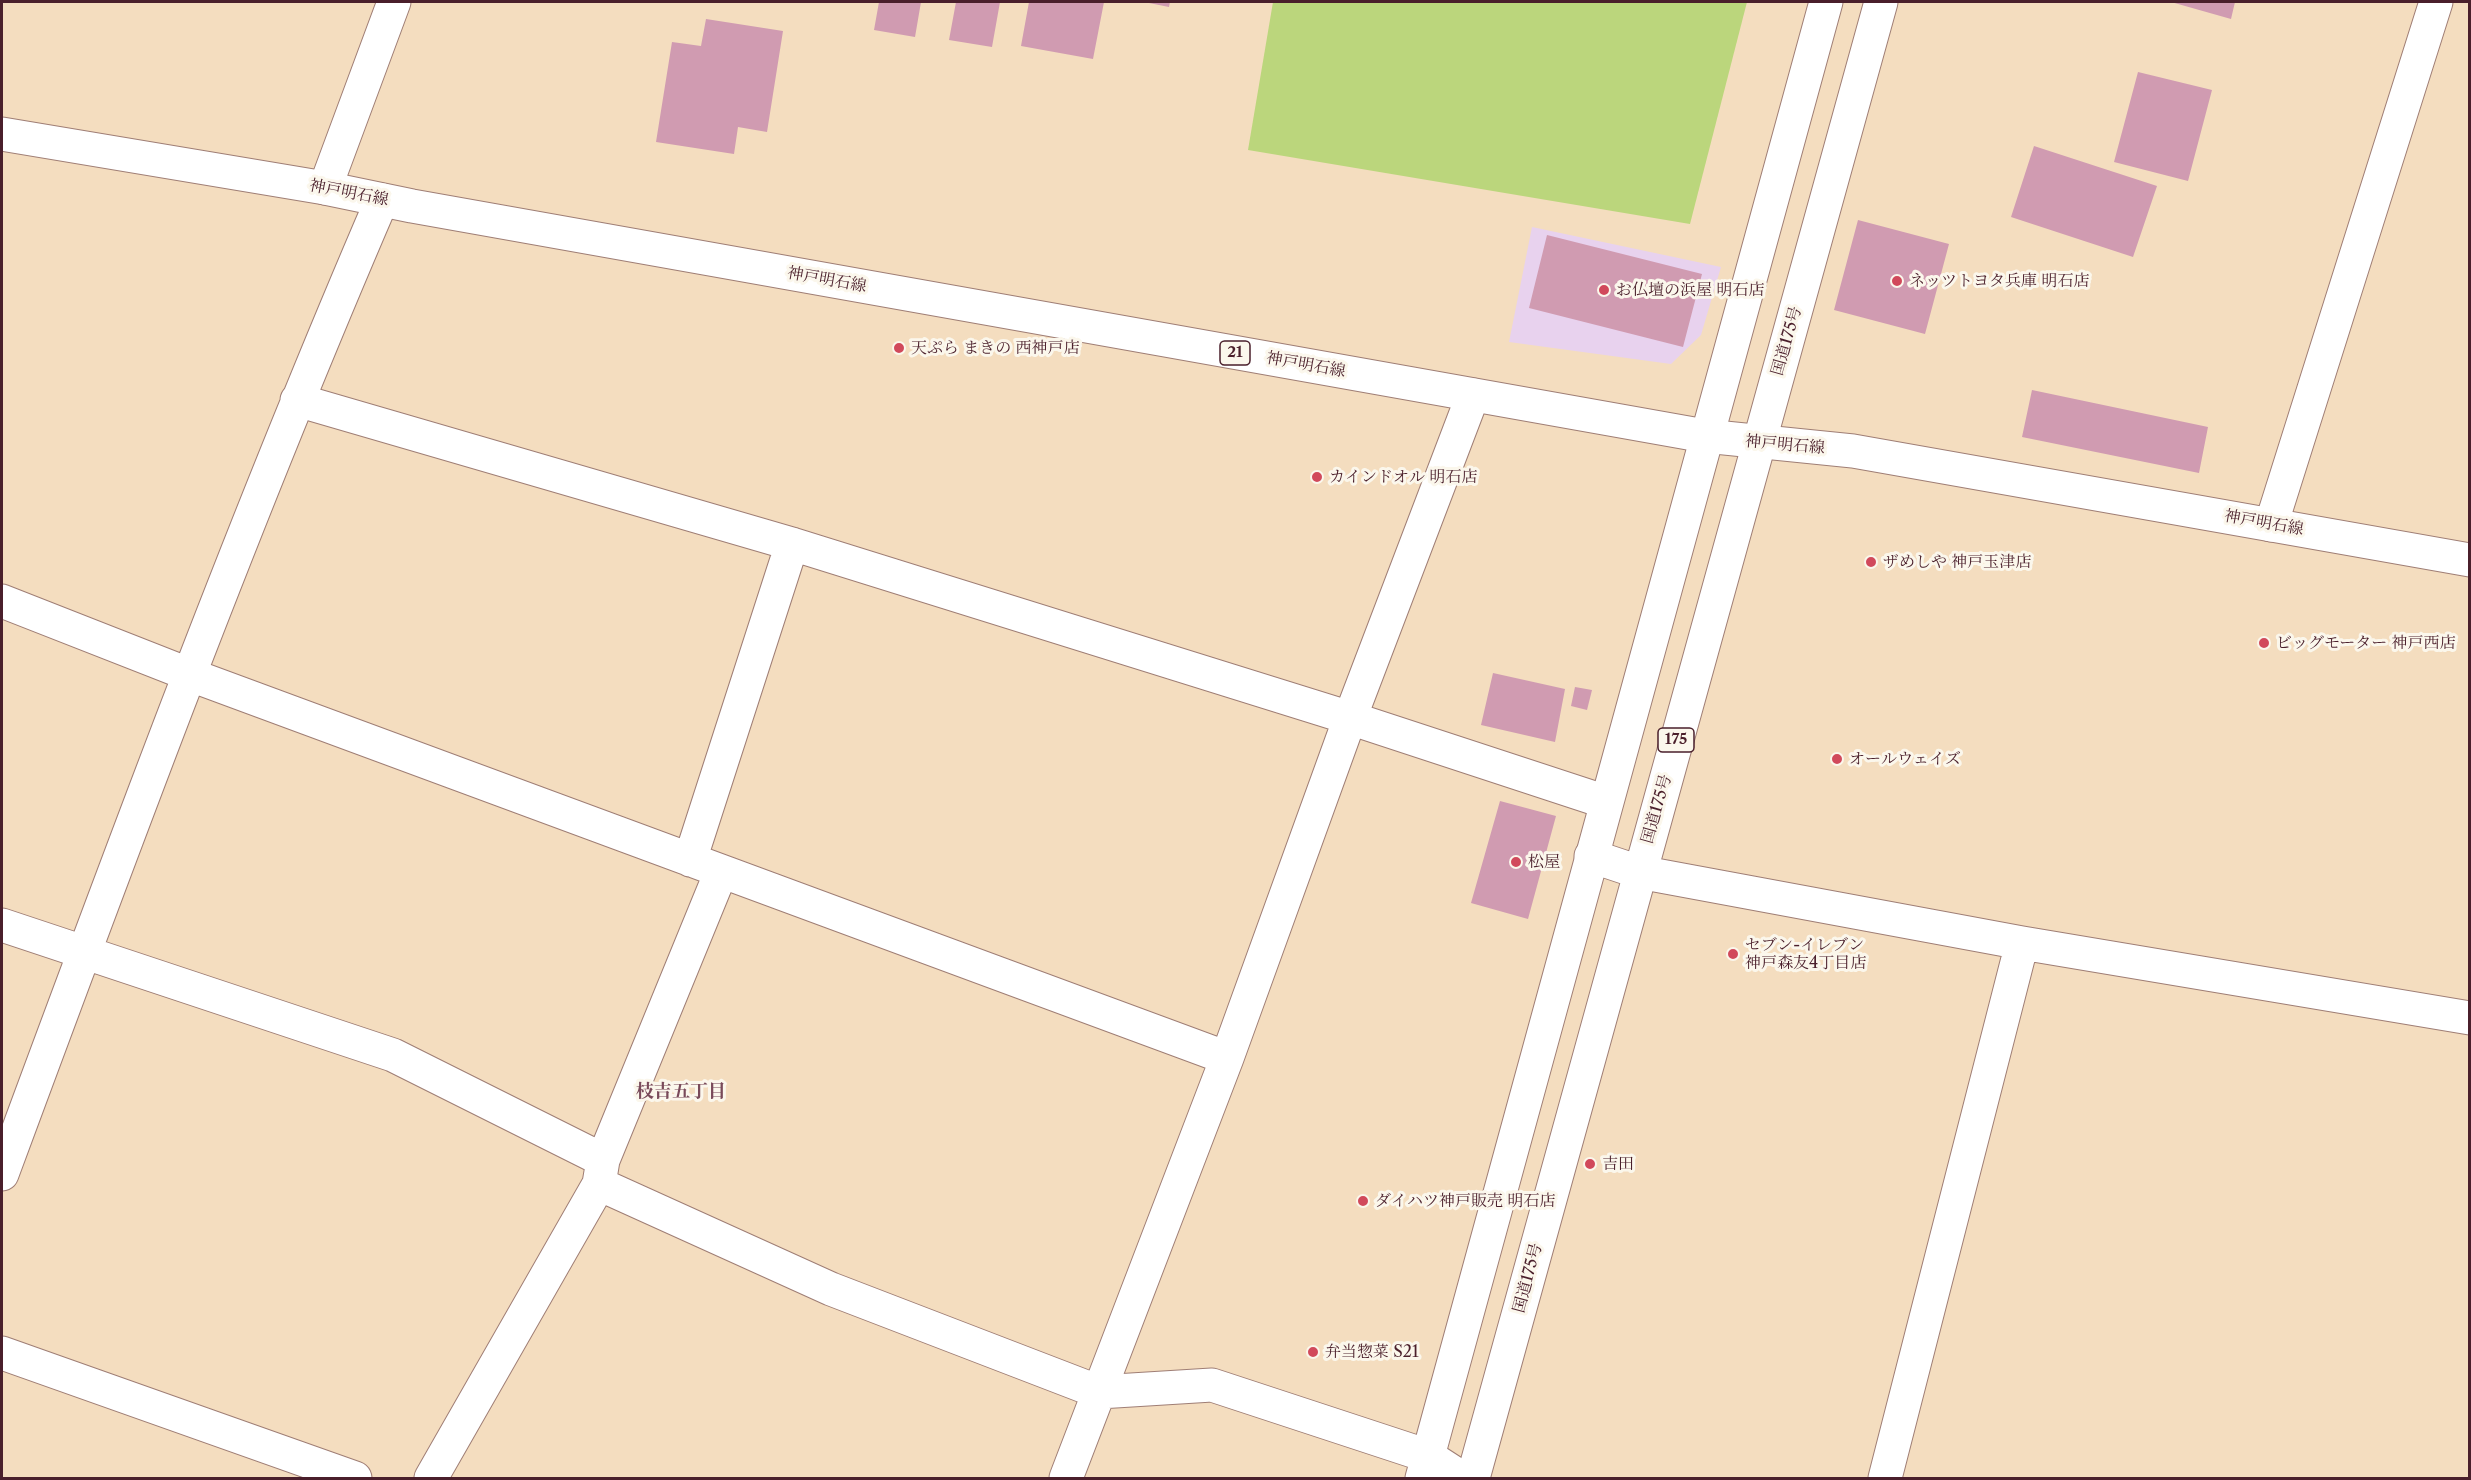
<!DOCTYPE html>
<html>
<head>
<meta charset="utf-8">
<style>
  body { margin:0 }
  #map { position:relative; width:2471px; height:1480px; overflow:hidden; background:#f4ddbf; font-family:"Libre Caslon Text",serif }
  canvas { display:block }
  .frame { position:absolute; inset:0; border:3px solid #4a1f2b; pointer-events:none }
</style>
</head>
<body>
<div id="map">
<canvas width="2471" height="1480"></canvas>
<div class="frame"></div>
</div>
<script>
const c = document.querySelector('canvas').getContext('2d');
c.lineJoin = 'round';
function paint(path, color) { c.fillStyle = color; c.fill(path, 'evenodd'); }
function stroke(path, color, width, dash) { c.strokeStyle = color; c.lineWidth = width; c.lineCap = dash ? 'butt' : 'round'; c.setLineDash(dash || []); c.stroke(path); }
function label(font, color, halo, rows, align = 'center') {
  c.font = font + ' "Libre Caslon Text","Noto Serif JP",serif'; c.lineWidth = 6; c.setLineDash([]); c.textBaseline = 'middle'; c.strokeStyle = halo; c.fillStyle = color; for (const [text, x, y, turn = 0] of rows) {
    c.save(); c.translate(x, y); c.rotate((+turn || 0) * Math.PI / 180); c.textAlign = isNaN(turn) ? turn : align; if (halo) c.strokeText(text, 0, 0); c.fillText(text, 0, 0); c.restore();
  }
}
paint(new Path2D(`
  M 1532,227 L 1721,267 L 1701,335 L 1671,364 L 1509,342 Z`), '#e8d2ee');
paint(new Path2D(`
  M 1273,2 L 1747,2 L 1690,224 L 1248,150 Z`), '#bbd67c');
paint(new Path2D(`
  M 879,2 L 921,2 L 915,37 L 874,30 Z
  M 956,2 L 1000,2 L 992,47 L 949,40 Z
  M 1029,2 L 1104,2 L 1093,59 L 1021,46 Z
  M 1144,2 L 1170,2 L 1169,7 Z
  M 2171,2 L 2235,2 L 2231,19 Z
  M 706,19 L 783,31 L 767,132 L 738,127 L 734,154 L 656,142 L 672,42 L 701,46 Z
  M 2138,72 L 2212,90 L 2188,181 L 2114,162 Z
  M 2034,146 L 2157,186 L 2133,257 L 2011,217 Z
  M 1858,220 L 1949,244 L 1925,334 L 1834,310 Z
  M 1547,235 L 1702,274 L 1683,347 L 1529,308 Z
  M 2032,390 L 2208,427 L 2199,473 L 2022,437 Z
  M 1493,673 L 1565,689 L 1555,742 L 1481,725 Z
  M 1575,687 L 1592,690 L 1587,710 L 1571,706 Z
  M 1500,801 L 1556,816 L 1528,919 L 1471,903 Z`), '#d09bb1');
const minor = new Path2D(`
  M 325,188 L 394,2
  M 297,400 L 792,544 L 1350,718 L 1606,802
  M 2271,525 L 2436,2
  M 2,601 L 188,674 L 1227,1058
  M 1591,856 L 1639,872 L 2022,943 L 2470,1018
  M 690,860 L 792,544
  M 2,925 L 393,1055 L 603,1160 L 599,1184 L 831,1289 L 1099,1392 L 1212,1385 L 1428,1456 L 1462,1478
  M 603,1160 L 721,872
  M 2,1174 C 123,847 244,520 382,200
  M 2,1353 L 355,1478
  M 431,1478 L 599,1184
  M 1066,1478 L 1227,1058 L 1350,718 L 1473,395
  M 1885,1478 L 2022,943`);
const major = new Path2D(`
  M 2,134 L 325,188 L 412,206 L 1705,436 L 1853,451 L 2470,560`);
const highway = new Path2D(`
  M 1422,1478 L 1826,2
  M 1473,1478 L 1881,2`);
stroke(minor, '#9f7e75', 35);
stroke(major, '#9f7e75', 35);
stroke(highway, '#9f7e75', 35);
stroke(minor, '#fff', 33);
stroke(major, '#fff', 33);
stroke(highway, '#fff', 33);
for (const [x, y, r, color] of [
  [1897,281,6,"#d1495b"],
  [1604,290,6,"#d1495b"],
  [899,348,6,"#d1495b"],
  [1317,477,6,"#d1495b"],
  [1871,562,6,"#d1495b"],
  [2264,643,6,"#d1495b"],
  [1837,759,6,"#d1495b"],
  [1516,862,6,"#d1495b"],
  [1733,954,6,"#d1495b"],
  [1590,1164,6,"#d1495b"],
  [1363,1201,6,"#d1495b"],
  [1313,1352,6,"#d1495b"]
]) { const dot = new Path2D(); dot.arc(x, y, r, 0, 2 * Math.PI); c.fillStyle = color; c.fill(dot); stroke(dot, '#fbf7ec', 2); }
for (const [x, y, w] of [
  [1235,353,30],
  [1676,740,36]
]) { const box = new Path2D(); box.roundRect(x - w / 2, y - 12, w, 24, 4.5); c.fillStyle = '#fbf7ec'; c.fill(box); stroke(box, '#4a1f2b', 1.5); }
label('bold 15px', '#4a1f2b', null, [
  ["21",1235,353],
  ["175",1676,740]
]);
label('16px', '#4a1f2b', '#fbf7ec', [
  ["神戸明石線",349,193,11],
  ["神戸明石線",827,280,10],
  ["国道175号",1787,341,-74],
  ["神戸明石線",1306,365,10],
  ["神戸明石線",1785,445,5],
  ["神戸明石線",2264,523,10],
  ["国道175号",1657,809,-74],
  ["国道175号",1528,1278,-75]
]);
label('16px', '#4a1f2b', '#fbf7ec', [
  ["ネッツトヨタ兵庫 明石店",1909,281],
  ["お仏壇の浜屋 明石店",1616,290],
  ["天ぷら まきの 西神戸店",911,348],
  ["カインドオル 明石店",1329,477],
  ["ザめしや 神戸玉津店",1883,562],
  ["ビッグモーター 神戸西店",2276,643],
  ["オールウェイズ",1849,759],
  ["松屋",1528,862],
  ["セブン-イレブン",1745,945],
  ["神戸森友4丁目店",1745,963],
  ["吉田",1602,1164],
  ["ダイハツ神戸販売 明石店",1375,1201],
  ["弁当惣菜 S21",1325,1352]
], 'left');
label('bold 18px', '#794a5a', '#fbf7ec', [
  ["枝吉五丁目",681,1092]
]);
</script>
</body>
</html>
